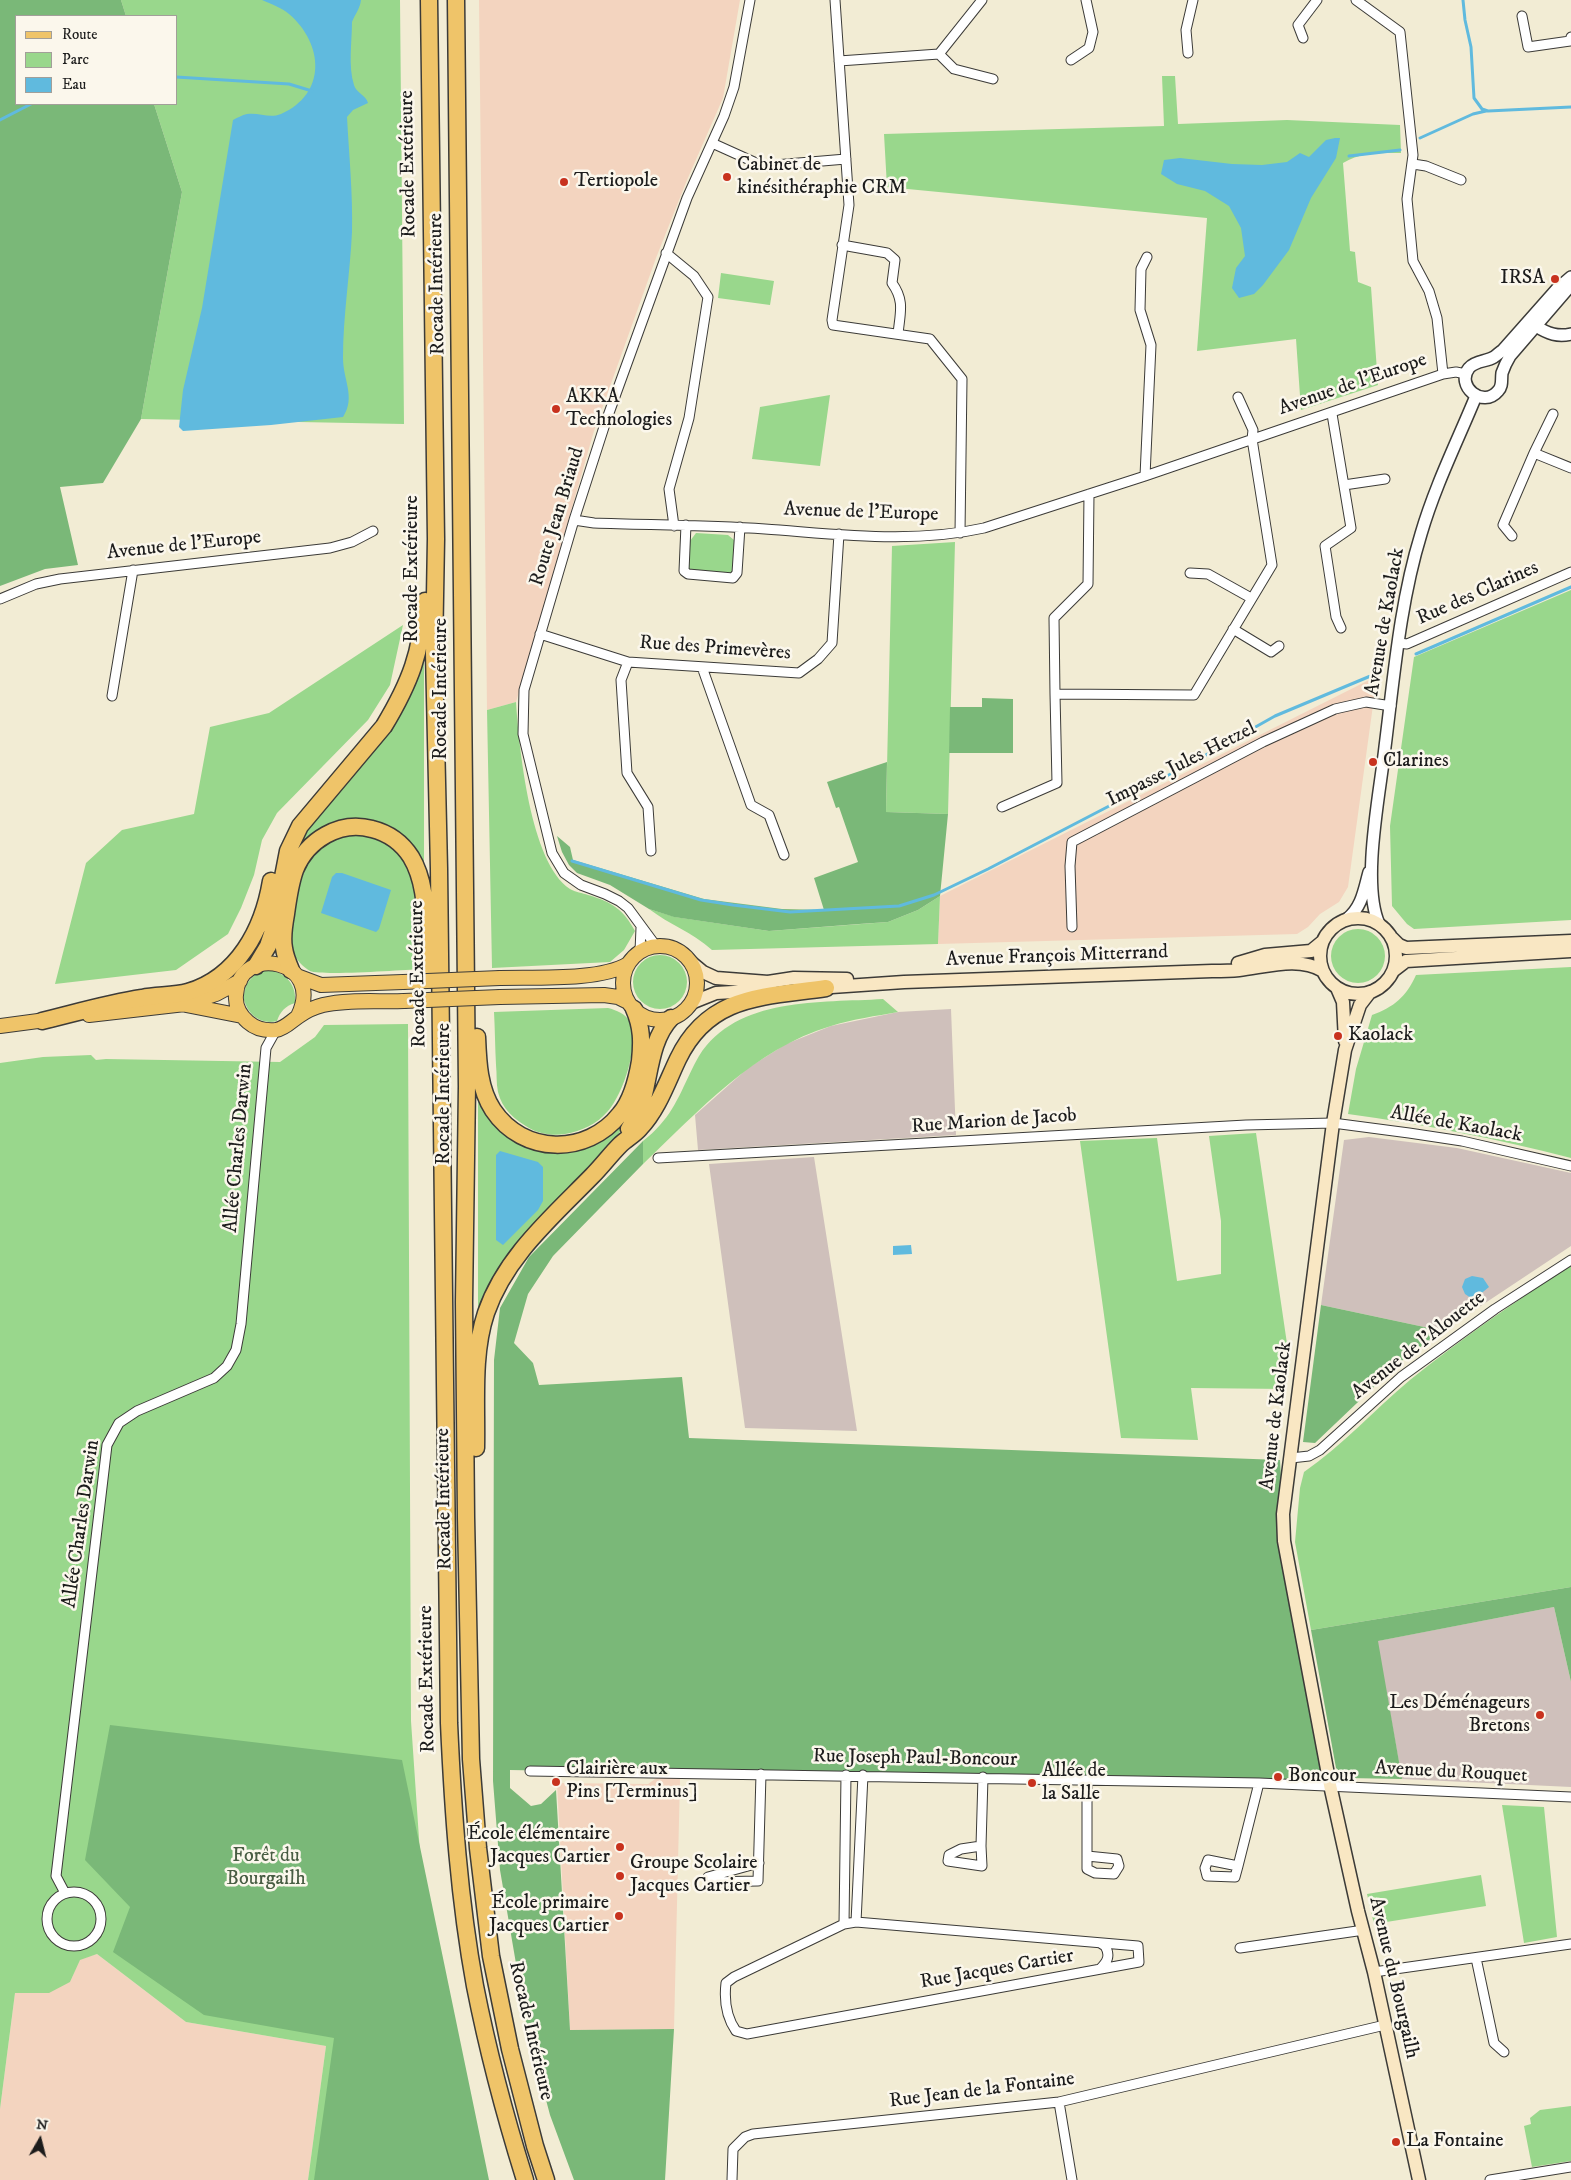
<!DOCTYPE html>
<html>
<head>
<meta charset="utf-8">
<style>
  body { margin:0 }
  #map { position:relative; width:1571px; height:2180px; overflow:hidden; background:#f2ecd4; font-family:"IM FELL DW Pica",serif }
  canvas { display:block }
  .legend { position:absolute; left:15px; top:15px; width:162px; height:90px; box-sizing:border-box; background:#fbf7ec; border:1px solid #a29f99; margin:0; padding:6px 9px; list-style:none; font-size:15px; color:#1c1c1c }
  .legend li { display:flex; align-items:center; gap:10px; height:25px }
  .legend b { width:25px; border:1px solid #a29f99 }
  .north { position:absolute; left:15px; top:2115px; width:50px; height:50px; -webkit-text-stroke:4px #fbf7ec; paint-order:stroke; rotate:8deg; font-size:14px; font-weight:700; line-height:20px; text-align:center; color:#1c1c1c }
  .north::after { content:''; display:block; margin:auto; width:18px; height:22px; background:#1c1c1c; clip-path:polygon(50% 0,100% 100%,50% 72%,0 100%) }
</style>
</head>
<body>
<div id="map">
<canvas width="1571" height="2180"></canvas>
<ul class="legend">
<li><b style="height:6px;background:#efc469"></b>Route</li>
<li><b style="height:14px;background:#99d78c"></b>Parc</li>
<li><b style="height:14px;background:#60bade"></b>Eau</li>
</ul>
<div class="north">N</div>
</div>
<script>
const c = document.querySelector('canvas').getContext('2d');
c.lineJoin = 'round';
function paint(path, color) { c.fillStyle = color; c.fill(path, 'evenodd'); }
function stroke(path, color, width, dash) { c.strokeStyle = color; c.lineWidth = width; c.lineCap = dash ? 'butt' : 'round'; c.setLineDash(dash || []); c.stroke(path); }
function label(font, color, halo, rows, align = 'center') {
  c.font = font + ' "IM FELL DW Pica",serif'; c.lineWidth = 5; c.setLineDash([]); c.textBaseline = 'middle'; c.strokeStyle = halo; c.fillStyle = color; for (const [text, x, y, turn = 0] of rows) {
    c.save(); c.translate(x, y); c.rotate((+turn || 0) * Math.PI / 180); c.textAlign = isNaN(turn) ? turn : align; if (halo) c.strokeText(text, 0, 0); c.fillText(text, 0, 0); c.restore();
  }
}
paint(new Path2D(`
  M 479,0 L 740,0 L 723,98 L 687,180 L 656,258 L 594,431 L 516,702 L 487,710 Z
  M 1377,676 L 1348,887 L 1339,902 L 1320,914 L 1308,927 L 1297,934 L 938,944 L 940,896 Z
  M 658,1777 L 680,1779 L 674,2029 L 570,2030 L 557,1783 L 648,1784 Z
  M 97,1954 L 186,2022 L 326,2046 L 308,2180 L 0,2180 L 0,2109 L 15,1993 L 70,1982 L 80,1959 Z`), '#f3d4bf');
paint(new Path2D(`
  M 951,1009 L 956,1135 L 698,1150 L 695,1115 L 748,1068 L 786,1044 L 831,1026 L 898,1012 Z
  M 1369,1137 L 1457,1148 L 1571,1173 L 1571,1246 L 1443,1331 L 1321,1305 L 1344,1140 Z
  M 814,1157 L 857,1431 L 745,1428 L 709,1164 Z
  M 1554,1607 L 1571,1682 L 1571,1787 L 1402,1779 L 1377,1641 Z`), '#cfc0bb');
paint(new Path2D(`
  M 121,0 L 400,0 L 404,424 L 141,419 L 182,192 L 154,104 L 176,104 L 176,16 L 126,16 Z
  M 1162,76 L 1175,76 L 1178,124 L 1287,120 L 1400,125 L 1401,153 C 1380,153 1361,152 1343,163 L 1350,251 L 1355,252 L 1358,282 L 1371,287 L 1378,385 L 1301,410 L 1296,339 L 1197,351 L 1207,218 L 887,187 L 884,134 L 1164,126 Z
  M 721,273 L 774,281 L 770,305 L 718,298 Z
  M 830,395 L 820,466 L 752,459 L 760,407 Z
  M 696,533 L 728,535 L 734,540 L 733,571 L 730,573 L 691,571 L 688,567 L 690,541 Z
  M 955,542 L 948,814 L 886,812 L 892,546 Z
  M 1571,590 L 1571,920 L 1414,929 L 1407,924 L 1392,906 L 1390,826 L 1414,657 Z
  M 403,625 L 390,685 L 368,720 L 277,813 L 262,840 L 254,875 L 241,908 L 228,934 L 176,970 L 55,984 L 86,863 L 122,830 L 194,814 L 210,727 L 269,713 Z
  M 424,656 L 424,868 L 365,821 L 292,856 L 298,840 Z
  M 516,702 C 519,747 530,863 570,889 C 575,892 583,893 588,895 C 612,902 623,909 635,931 L 624,950 L 610,962 L 492,968 L 487,710 Z
  M 362,833 C 429,853 418,913 421,969 C 402,970 322,976 310,971 C 303,967 295,959 293,951 C 286,928 298,866 317,850 C 330,837 344,834 362,833 Z
  M 940,896 L 938,944 L 712,950 C 692,932 670,925 649,909 L 675,917 L 769,931 L 888,922 L 918,910 Z
  M1331 956a27 27 0 1 1 54 0a27 27 0 1 1-54 0Z
  M633 982a27 27 0 1 1 54 0a27 27 0 1 1-54 0Z
  M 1571,967 L 1571,1158 C 1497,1139 1423,1124 1348,1114 L 1356,1069 L 1372,1015 C 1394,1007 1406,997 1416,975 Z
  M 268,970 C 286,972 297,985 295,1003 C 285,1006 280,1012 277,1021 C 261,1025 248,1015 244,1000 C 243,984 252,973 268,970 Z
  M 883,999 L 898,1012 C 876,1016 853,1019 831,1026 C 754,1049 699,1111 643,1164 L 643,1141 C 649,1136 655,1131 660,1125 C 678,1106 686,1078 699,1056 C 737,996 821,1003 883,999 Z
  M 608,1008 C 616,1010 626,1014 630,1022 C 640,1044 623,1094 608,1111 C 597,1124 582,1131 565,1134 C 553,1136 539,1134 529,1128 C 514,1119 502,1109 498,1092 C 496,1083 497,1074 496,1065 C 495,1047 495,1030 494,1012 Z
  M 408,1024 L 411,1721 L 424,1912 L 486,2180 L 308,2180 L 326,2046 L 186,2022 L 97,1954 L 80,1960 L 70,1982 L 49,1993 L 15,1993 L 0,2109 L 0,1063 L 43,1057 L 91,1055 L 96,1060 L 106,1059 L 280,1062 L 315,1037 L 324,1025 Z
  M 478,1091 L 485,1109 L 560,1152 L 636,1104 L 618,1135 L 591,1166 L 478,1312 Z
  M 1256,1133 L 1290,1364 L 1286,1389 L 1191,1388 L 1198,1440 L 1121,1438 L 1080,1141 L 1157,1138 L 1177,1281 L 1221,1274 L 1221,1221 L 1209,1136 Z
  M 1571,1265 L 1571,1587 L 1311,1630 L 1295,1542 L 1300,1488 L 1304,1472 C 1343,1445 1374,1410 1410,1380 C 1462,1338 1516,1301 1571,1265 Z
  M 1502,1805 L 1544,1807 L 1557,1937 L 1524,1943 Z
  M 1481,1875 L 1486,1906 L 1374,1924 L 1367,1894 Z
  M 1571,2106 L 1571,2161 L 1532,2167 L 1524,2126 L 1531,2124 L 1530,2118 L 1540,2110 Z`), '#99d78c');
paint(new Path2D(`
  M 0,0 L 121,0 L 126,16 L 16,16 L 16,104 L 154,104 L 182,192 L 141,419 L 103,483 L 60,487 L 78,565 L 45,569 L 0,586 Z
  M 982,698 L 1013,699 L 1013,753 L 949,753 L 950,707 L 982,707 Z
  M 887,762 L 886,812 L 948,814 L 940,896 L 918,910 L 888,922 L 859,924 L 769,931 L 674,917 L 649,909 L 610,885 L 577,873 L 569,865 L 562,852 L 557,836 L 570,847 L 573,860 L 704,899 L 782,909 L 824,910 L 814,878 L 858,862 L 839,807 L 836,808 L 827,782 Z
  M 643,1141 L 643,1164 L 553,1256 L 528,1294 L 514,1343 L 533,1363 L 539,1385 L 682,1377 L 689,1438 L 1280,1460 L 1283,1514 L 1330,1785 L 510,1770 L 510,1788 L 531,1806 L 541,1804 L 556,1790 L 570,2030 L 674,2029 L 665,2180 L 574,2180 L 550,2115 L 527,2028 L 500,1870 L 493,1781 L 494,1360 L 500,1308 L 529,1257 Z
  M 1321,1305 L 1443,1331 L 1399,1363 L 1315,1443 L 1303,1442 Z
  M 1571,1587 L 1571,1682 L 1554,1607 L 1378,1641 L 1402,1779 L 1347,1778 L 1336,1768 L 1311,1630 Z
  M 110,1725 L 402,1760 L 489,2180 L 314,2180 L 334,2038 L 204,2015 L 113,1952 L 130,1907 L 85,1860 Z`), '#7ab878');
paint(new Path2D(`
  M 262,0 L 361,0 C 360,9 355,14 352,22 C 352,42 348,66 354,85 C 356,93 366,95 368,103 L 353,110 L 347,117 C 349,155 353,194 352,232 C 350,274 343,316 343,358 C 343,380 356,397 343,417 L 271,425 L 183,431 L 179,427 L 183,390 L 202,308 L 233,120 C 237,118 242,115 247,114 C 259,112 269,119 281,114 C 327,94 324,44 289,14 C 282,8 271,4 262,0 Z
  M 1335,138 L 1340,138 L 1336,158 L 1311,198 L 1289,250 L 1263,285 L 1254,294 L 1239,298 L 1232,288 L 1236,268 L 1245,256 L 1241,228 L 1229,206 L 1205,191 L 1177,184 L 1161,174 L 1164,160 L 1180,158 L 1232,164 L 1262,165 L 1287,162 L 1300,153 L 1309,157 L 1326,140 Z
  M 336,873 L 342,873 L 391,890 L 379,929 L 376,932 L 321,913 L 332,877 Z
  M 500,1151 L 538,1162 L 543,1167 L 543,1201 L 538,1210 L 503,1245 L 496,1240 L 496,1155 Z
  M 911,1245 L 912,1254 L 893,1255 L 893,1246 Z
  M 1472,1276 L 1483,1278 L 1489,1287 L 1478,1296 L 1471,1298 L 1465,1294 L 1462,1287 L 1465,1279 Z`), '#60bade');
stroke(new Path2D(`
  M 1463,0 L 1465,20 L 1471,47 L 1474,98 L 1482,109 L 1488,111 L 1571,107
  M 176,77 L 289,84 L 312,91
  M 0,120 L 31,104
  M 1420,138 L 1473,114 L 1486,111
  M 1349,156 L 1400,150
  M 1416,654 L 1571,587
  M 572,861 L 701,900 L 733,905 L 790,912 L 899,906 L 934,895 L 988,869 L 1188,765 L 1275,716 L 1380,672`), '#60bade', 3);
const minor = new Path2D(`
  M 835,0 L 849,205 L 832,320 L 833,325 L 930,339 L 962,379 L 960,533
  M 1356,0 L 1400,32 L 1413,155 L 1407,199 L 1413,261 L 1429,291 L 1437,318 L 1443,374
  M 1522,16 L 1528,47 L 1570,41 L 1571,37
  M 1303,38 L 1298,25 L 1317,0
  M 1188,53 L 1186,30 L 1193,0
  M 939,54 L 954,69 L 993,79
  M 1071,60 L 1089,48 L 1093,32 L 1086,0
  M 839,61 L 939,54 L 982,0
  M 712,143 L 763,166 L 846,159
  M 1413,164 L 1426,166 L 1461,180
  M 842,245 L 887,253 L 895,260 L 892,283 C 905,301 900,313 898,334
  M 666,253 L 694,276 L 708,297 L 689,418 L 669,489 L 674,526
  M 1332,414 L 1351,528 L 1325,546 L 1336,617 L 1341,628
  M 1534,453 L 1553,414
  M 1145,476 L 1151,345 L 1140,310 L 1141,269 L 1147,257
  M 1344,485 L 1385,479
  M 1089,494 L 1088,584 L 1054,618 L 1055,694 L 1194,695 L 1272,565 L 1252,439 L 1253,430 L 1238,397
  M 574,520 L 594,523 C 651,525 708,525 765,529 C 838,534 912,544 984,528 L 1145,476 L 1443,374 L 1456,372 L 1466,374
  M 686,525 L 684,571 L 688,574 L 733,578 L 737,573 L 740,527
  M 1512,536 L 1503,525 L 1534,453 L 1571,468
  M 1190,573 L 1208,574 L 1251,598
  M 0,599 L 36,584 L 60,579 L 330,548 L 352,542 L 373,531
  M 1233,629 L 1271,652 L 1279,646
  M 540,634 L 628,662 L 799,673 L 818,659 L 832,643 L 839,534
  M 1399,643 L 1407,644 L 1571,572
  M 628,662 L 621,680 L 627,773 L 648,807 L 651,851
  M 702,667 L 751,805 L 769,815 L 784,855
  M 112,696 L 133,570
  M 1002,807 L 1057,783 L 1055,694
  M 1072,927 L 1070,866 L 1072,842 L 1263,742 L 1335,709 L 1366,702 L 1391,706
  M 656,946 L 628,908 L 619,901 L 605,894 L 581,885 L 564,873 L 552,853 L 523,734 L 524,690 L 574,520 L 605,424 L 687,198 L 724,116 L 734,87 L 750,0
  M 640,951 L 641,928
  M 658,1158 L 1246,1125 L 1333,1123 L 1409,1133 L 1462,1141 L 1571,1166
  M 1291,1458 L 1309,1456 L 1320,1450 L 1401,1377 L 1495,1309 L 1571,1260
  M 530,1771 L 1259,1783 L 1571,1797
  M 981,1846 L 982,1866 L 948,1861 L 949,1855 L 961,1849 L 981,1846 L 983,1777
  M 1087,1856 L 1117,1859 L 1119,1866 L 1114,1874 L 1095,1873 L 1087,1869 L 1087,1780
  M 759,1863 L 708,1877 L 709,1882 L 758,1881 L 761,1774
  M 1238,1866 L 1208,1860 L 1205,1868 L 1207,1876 L 1235,1877 L 1238,1866 L 1259,1783
  M47 1919a27 27 0 1 1 54 0a27 27 0 1 1-54 0Z
  M 65,1893 L 56,1876 L 107,1445 L 119,1423 L 137,1411 L 214,1378 L 227,1366 L 236,1350 L 241,1324 L 266,1048 L 276,1030
  M 856,1922 L 1138,1946 L 1139,1962 L 747,2034 L 736,2031 C 727,2018 724,2000 726,1983 L 734,1977 L 844,1924 Z
  M 856,1922 L 863,1775
  M 844,1924 L 846,1775
  M 1240,1948 L 1364,1930
  M 1476,1958 L 1494,2043 L 1504,2052
  M 1100,1969 C 1107,1962 1111,1956 1105,1946 L 1100,1943
  M 1374,1972 L 1571,1944
  M 1059,2102 L 1072,2180
  M 732,2180 L 733,2149 L 745,2137 L 753,2134 L 1059,2102 L 1385,2025
  M 1490,2180 L 1571,2167`);
const tertiary = new Path2D(`
  M 1571,277 L 1557,289 L 1503,350 C 1500,352 1497,355 1494,357 C 1486,362 1476,360 1469,368 C 1455,386 1483,409 1498,391 C 1503,386 1501,380 1502,373 C 1504,367 1507,361 1510,356 L 1571,285
  M 1531,328 L 1536,326 C 1548,334 1558,337 1571,334
  M 1347,919 C 1362,907 1364,890 1369,872
  M 1379,924 C 1361,883 1380,793 1385,747 C 1394,676 1400,602 1421,534 C 1435,486 1457,442 1476,396`);
const secondary = new Path2D(`
  M1320 956a38 38 0 1 1 76 0a38 38 0 1 1-76 0Z
  M 1392,938 L 1399,945 L 1406,948 L 1571,941
  M 691,962 L 703,972 L 716,978 L 768,982 L 794,978 L 847,979
  M 1238,963 L 1265,955 L 1311,951 L 1322,942
  M 1393,971 L 1406,961 L 1571,951
  M 817,988 L 904,982 L 1212,971 C 1221,971 1230,971 1239,970 C 1266,967 1299,956 1323,971
  M 1337,988 L 1343,1002 L 1345,1041
  M 1370,992 L 1360,1005 L 1345,1050 L 1333,1123 L 1283,1514 L 1284,1541 L 1330,1785 L 1358,1911 L 1374,1972 L 1419,2180
  M 691,1003 L 716,993 L 769,990`);
const primary = new Path2D(`
  M623 983a37 37 0 1 1 74 0a37 37 0 1 1-74 0Z
  M 297,976 L 321,985 L 403,982
  M 500,978 C 535,977 600,981 628,964
  M 500,997 L 604,995 L 618,997 L 628,1002
  M 186,1005 L 242,1016
  M 89,1015 L 185,1004 L 216,994 L 240,981
  M 298,1016 C 326,960 239,942 236,995 C 235,1005 240,1015 248,1022 C 256,1029 266,1031 276,1030 C 286,1028 291,1021 299,1016 C 306,1011 315,1007 323,1005 C 349,999 378,1002 404,1001
  M 0,1026 L 53,1019`);
const motorway = new Path2D(`
  M 429,0 L 436,539 L 434,653 L 439,869 L 449,1723 C 453,1811 459,1899 475,1986 C 488,2052 505,2116 525,2180
  M 456,0 L 467,1086 L 464,1302 L 466,1517 L 471,1759 L 478,1848 L 491,1956 L 510,2049 L 535,2146 L 546,2180
  M 256,966 L 268,946 L 272,934 L 288,851 L 300,826 L 384,726 C 411,681 421,653 425,601
  M 291,970 C 288,963 285,956 284,948 C 282,938 284,925 286,914 C 288,899 290,884 295,870 C 307,840 340,820 372,829 C 388,833 402,843 411,857 C 428,885 425,922 428,954 C 429,962 432,971 434,980
  M 42,1021 C 75,1013 109,1003 142,998 C 157,995 174,996 188,992 C 238,977 263,929 271,881
  M 477,1037 C 478,1062 479,1089 493,1110 C 523,1155 587,1156 620,1114 C 632,1100 637,1079 640,1061 C 642,1042 642,1027 634,1009
  M 629,1129 C 633,1123 637,1116 640,1109 C 650,1079 649,1041 671,1018
  M 476,1448 C 477,1404 472,1355 486,1313 C 505,1257 552,1217 592,1176 C 602,1166 610,1155 620,1145 C 626,1139 634,1135 640,1128 C 658,1109 667,1082 678,1059 C 709,994 765,997 826,988`);
stroke(minor, '#3c3b38', 11);
stroke(tertiary, '#3c3b38', 14);
stroke(secondary, '#3c3b38', 15);
stroke(primary, '#3c3b38', 16);
stroke(motorway, '#3c3b38', 19);
stroke(minor, '#fff', 9);
stroke(tertiary, '#fff', 11);
stroke(secondary, '#f9e7c3', 12);
stroke(primary, '#efc469', 14);
stroke(motorway, '#efc469', 16);
const primaryBridge = new Path2D(`
  M 403,982 L 500,978
  M 404,1001 L 500,997`);
stroke(primaryBridge, '#3c3b38', 16, []);
stroke(primaryBridge, '#efc469', 14);
for (const [x, y, r, color] of [
  [727,177,5,"#c8321e"],
  [564,182,5,"#c8321e"],
  [1555,279,5,"#c8321e"],
  [556,409,5,"#c8321e"],
  [1373,762,5,"#c8321e"],
  [1338,1036,5,"#c8321e"],
  [1540,1715,5,"#c8321e"],
  [1278,1777,5,"#c8321e"],
  [556,1782,5,"#c8321e"],
  [1032,1783,5,"#c8321e"],
  [620,1847,5,"#c8321e"],
  [620,1876,5,"#c8321e"],
  [619,1916,5,"#c8321e"],
  [1396,2142,5,"#c8321e"]
]) { const dot = new Path2D(); dot.arc(x, y, r, 0, 2 * Math.PI); c.fillStyle = color; c.fill(dot); stroke(dot, '#fbf7ec', 2); }
label('20px', '#1c1c1c', '#fbf7ec', [
  ["Rocade Extérieure",409,164,-91],
  ["Rocade Intérieure",438,284,-91],
  ["Avenue de l'Europe",1353,385,-19],
  ["Avenue de l'Europe",861,513,2],
  ["Route Jean Briaud",558,517,-73],
  ["Avenue de l'Europe",184,546,-6],
  ["Rocade Extérieure",413,569,-90],
  ["Rue des Clarines",1478,594,-24],
  ["Avenue de Kaolack",1386,622,-80],
  ["Rue des Primevères",715,649,4],
  ["Rocade Intérieure",442,689,-90],
  ["Impasse Jules Hetzel",1182,765,-27],
  ["Avenue François Mitterrand",1057,957,-2],
  ["Rocade Extérieure",419,974,-91],
  ["Rocade Intérieure",445,1094,-90],
  ["Rue Marion de Jacob",994,1122,-4],
  ["Allée de Kaolack",1456,1125,10],
  ["Allée Charles Darwin",239,1148,-85],
  ["Avenue de l'Alouette",1419,1346,-38],
  ["Avenue de Kaolack",1277,1416,-83],
  ["Rocade Intérieure",445,1499,-91],
  ["Allée Charles Darwin",82,1524,-82],
  ["Rocade Extérieure",428,1679,-91],
  ["Rue Joseph Paul-Boncour",915,1759,1],
  ["Avenue du Rouquet",1451,1773,3],
  ["Rue Jacques Cartier",997,1970,-10],
  ["Avenue du Bourgailh",1393,1978,77],
  ["Rocade Intérieure",530,2031,77],
  ["Rue Jean de la Fontaine",982,2091,-7]
]);
label('20px', '#1c1c1c', '#fbf7ec', [
  ["Cabinet de",737,166],
  ["kinésithéraphie CRM",737,189],
  ["Tertiopole",574,182],
  ["IRSA",1545,279,"right"],
  ["AKKA",566,398],
  ["Technologies",566,421],
  ["Clarines",1383,762],
  ["Kaolack",1348,1036],
  ["Les Déménageurs",1530,1704,"right"],
  ["Bretons",1530,1727,"right"],
  ["Clairière aux",566,1770],
  ["Pins [Terminus]",566,1793],
  ["Allée de",1042,1772],
  ["la Salle",1042,1795],
  ["Boncour",1288,1777],
  ["École élémentaire",610,1835,"right"],
  ["Jacques Cartier",610,1858,"right"],
  ["Groupe Scolaire",630,1864],
  ["Jacques Cartier",630,1887],
  ["École primaire",609,1904,"right"],
  ["Jacques Cartier",609,1927,"right"],
  ["La Fontaine",1406,2142]
], 'left');
label('20px', '#485d43', '#fbf7ec', [
  ["Forêt du",266,1857],
  ["Bourgailh",266,1880]
]);
</script>
</body>
</html>
